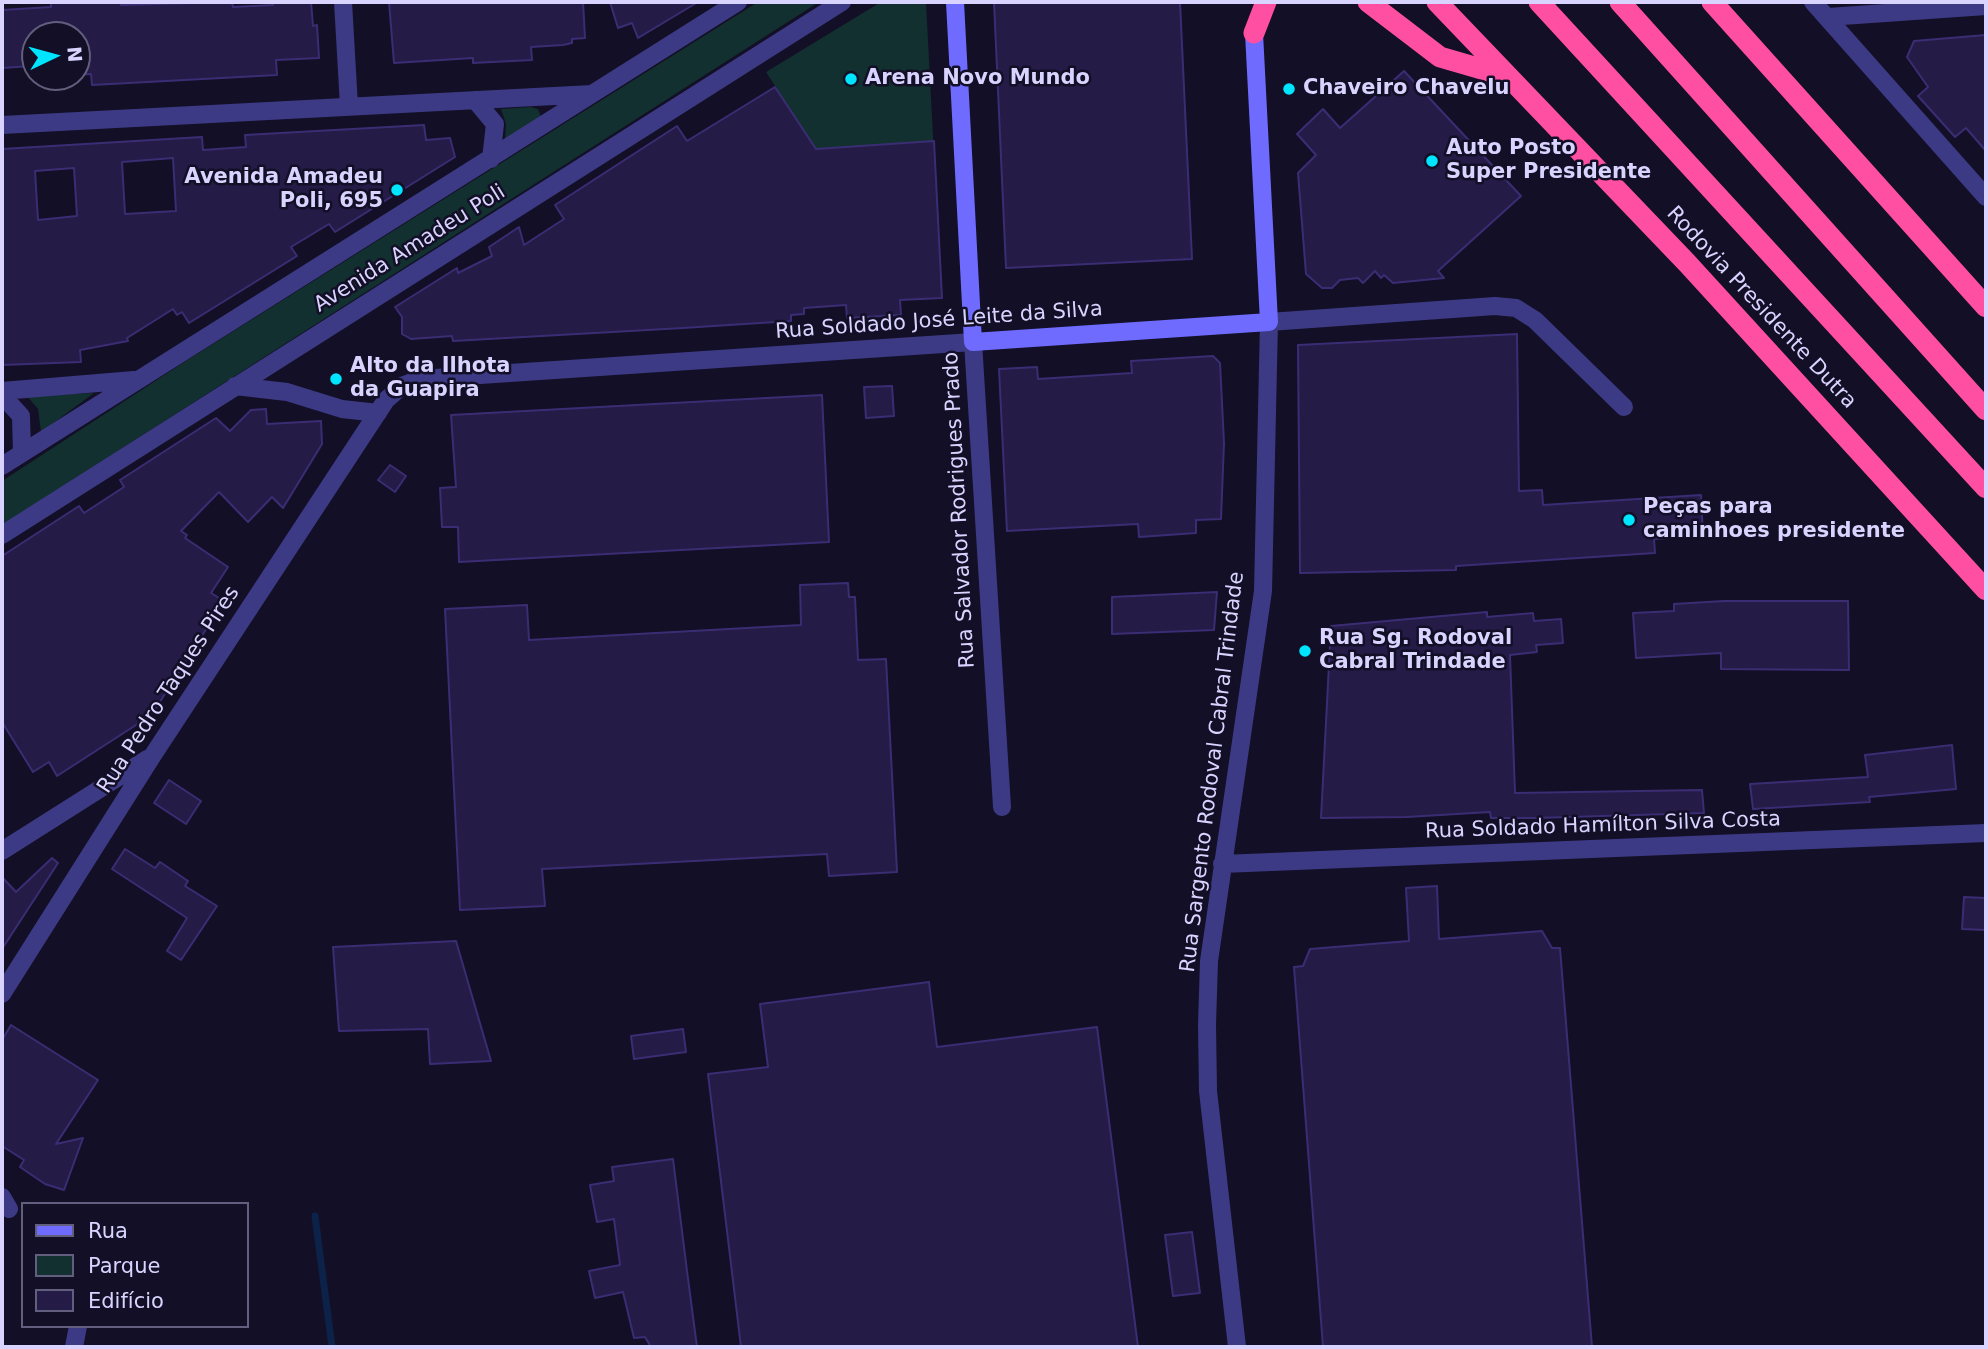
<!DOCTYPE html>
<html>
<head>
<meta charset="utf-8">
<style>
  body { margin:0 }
  #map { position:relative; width:1988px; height:1349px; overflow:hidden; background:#130f26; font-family:"DejaVu Sans",sans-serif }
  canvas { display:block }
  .frame { position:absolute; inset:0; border:4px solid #d9d4ff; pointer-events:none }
  .legend { position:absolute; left:21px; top:1202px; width:228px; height:126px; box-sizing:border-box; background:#130f26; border:2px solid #625e7d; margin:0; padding:9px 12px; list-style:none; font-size:21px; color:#d9d4ff }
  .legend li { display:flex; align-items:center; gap:14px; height:35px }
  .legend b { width:35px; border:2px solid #625e7d }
  .north { position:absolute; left:21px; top:21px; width:70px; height:70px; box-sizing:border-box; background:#130f26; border:2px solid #625e7d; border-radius:50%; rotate:85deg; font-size:19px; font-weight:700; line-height:28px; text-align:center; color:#d9d4ff }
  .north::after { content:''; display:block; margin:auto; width:24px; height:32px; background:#00e5ff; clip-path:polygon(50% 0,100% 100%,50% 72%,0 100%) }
</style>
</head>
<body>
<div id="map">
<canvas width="1988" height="1349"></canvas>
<div class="frame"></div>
<ul class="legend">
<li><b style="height:9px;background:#6f6bff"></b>Rua</li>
<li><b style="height:19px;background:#12302f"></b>Parque</li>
<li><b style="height:19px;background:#241b47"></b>Edifício</li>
</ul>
<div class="north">N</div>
</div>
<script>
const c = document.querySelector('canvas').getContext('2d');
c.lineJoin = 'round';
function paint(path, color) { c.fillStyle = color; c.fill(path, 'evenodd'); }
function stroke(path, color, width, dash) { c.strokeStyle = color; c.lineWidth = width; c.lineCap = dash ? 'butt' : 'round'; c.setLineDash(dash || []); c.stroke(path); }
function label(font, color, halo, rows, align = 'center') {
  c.font = font + ' "DejaVu Sans",sans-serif'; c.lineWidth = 5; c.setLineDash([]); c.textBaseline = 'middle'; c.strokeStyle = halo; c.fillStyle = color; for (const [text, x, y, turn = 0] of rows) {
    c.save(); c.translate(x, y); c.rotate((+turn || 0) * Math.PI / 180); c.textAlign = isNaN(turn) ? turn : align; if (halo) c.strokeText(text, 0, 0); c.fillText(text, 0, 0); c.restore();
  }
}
paint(new Path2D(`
  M 758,2 L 819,2 L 2,525 L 2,481 L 189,359 Z
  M 881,2 L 926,2 L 934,156 L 819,154 L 766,72 Z
  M 531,107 L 538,109 L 541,117 L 505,140 L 506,124 L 501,109 Z
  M 94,393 L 41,432 L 38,409 L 27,396 Z`), '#12302f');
stroke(new Path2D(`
  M 315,1216 L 332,1347`), '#0c2248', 7);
const building = new Path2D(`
  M 51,2 L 121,2 L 121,5 L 232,2 L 233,7 L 273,5 L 273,2 L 311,2 L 313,26 L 317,25 L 319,58 L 276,60 L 277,75 L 92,85 L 91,74 L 77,75 L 77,35 L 30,35 L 32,66 L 2,68 L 2,10 L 51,7 Z
  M 389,2 L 583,2 L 585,38 L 572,39 L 572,43 L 563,45 L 531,47 L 532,60 L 473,63 L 473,58 L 394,63 Z
  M 610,2 L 698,2 L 638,38 L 632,23 L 618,28 Z
  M 994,2 L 1180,2 L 1192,259 L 1006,268 Z
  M 1986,35 L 1986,151 L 1966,128 L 1955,137 L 1918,96 L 1928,87 L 1907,57 L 1914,41 Z
  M 1404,71 L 1521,196 L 1438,271 L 1444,278 L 1393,283 L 1384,275 L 1381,278 L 1375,271 L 1363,283 L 1358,278 L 1340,280 L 1332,288 L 1322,288 L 1306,274 L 1298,173 L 1316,155 L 1297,134 L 1323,109 L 1340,128 Z
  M 775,87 L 816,149 L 934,141 L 942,298 L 900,300 L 901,315 L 847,318 L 846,305 L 804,308 L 804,314 L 791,315 L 791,321 L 683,328 L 453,341 L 452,336 L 411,339 L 402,334 L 402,317 L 395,307 L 457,268 L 458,273 L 492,256 L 489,247 L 519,227 L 524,245 L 564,219 L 555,205 L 677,126 L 687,141 Z
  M 424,125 L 426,140 L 450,138 L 455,157 L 335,232 L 329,224 L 291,247 L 297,256 L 189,323 L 182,312 L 177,315 L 173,309 L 127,338 L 128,341 L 80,350 L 81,362 L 2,365 L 2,149 L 202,137 L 203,150 L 246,147 L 245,135 ZM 173,158 L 176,211 L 125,214 L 122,162 ZM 74,168 L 77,216 L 38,220 L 35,171 Z
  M 1517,334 L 1519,491 L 1542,490 L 1543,505 L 1701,495 L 1703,536 L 1654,539 L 1655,553 L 1456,566 L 1456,570 L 1300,573 L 1298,345 Z
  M 1213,356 L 1220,363 L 1224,443 L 1221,519 L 1196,520 L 1196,533 L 1139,537 L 1138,524 L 1007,531 L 999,369 L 1037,367 L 1038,379 L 1132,373 L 1131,361 Z
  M 892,386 L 894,416 L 866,418 L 864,387 Z
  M 822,395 L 829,542 L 459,562 L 458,527 L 442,527 L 440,488 L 456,487 L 451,415 Z
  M 266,409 L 267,424 L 321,421 L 322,444 L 283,508 L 272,497 L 248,522 L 219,492 L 181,531 L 187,535 L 185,538 L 228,567 L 211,593 L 224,601 L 156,708 L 136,725 L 57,776 L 49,762 L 33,772 L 2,722 L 2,556 L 79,506 L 84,513 L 124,487 L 120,480 L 216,418 L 230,431 L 251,410 Z
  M 390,465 L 406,476 L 395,492 L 378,480 Z
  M 848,583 L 849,597 L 855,597 L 858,660 L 886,659 L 897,872 L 829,876 L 827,854 L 542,869 L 545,906 L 460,910 L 445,609 L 527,605 L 529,640 L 801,625 L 800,585 Z
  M 1217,592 L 1214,630 L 1112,634 L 1112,597 Z
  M 1724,601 L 1848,601 L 1849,670 L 1721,669 L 1721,653 L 1636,658 L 1633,613 L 1674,611 L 1674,604 Z
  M 1487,612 L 1487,617 L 1533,613 L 1534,621 L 1561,619 L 1563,643 L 1536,645 L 1537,652 L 1510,655 L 1515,793 L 1702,790 L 1704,813 L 1535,818 L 1491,818 L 1490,812 L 1407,817 L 1321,818 L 1331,626 Z
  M 1952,745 L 1956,789 L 1869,797 L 1870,802 L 1753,809 L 1750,784 L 1868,777 L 1865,755 Z
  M 169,780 L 201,801 L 186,824 L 154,803 Z
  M 125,849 L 155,868 L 160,862 L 188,881 L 185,886 L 217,906 L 181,960 L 167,951 L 187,918 L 112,869 Z
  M 52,858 L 58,863 L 2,949 L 2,877 L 16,892 Z
  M 1437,886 L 1439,939 L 1542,931 L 1552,948 L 1560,948 L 1592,1347 L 1323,1347 L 1294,967 L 1303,966 L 1310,949 L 1409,941 L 1406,888 Z
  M 1964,897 L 1986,898 L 1986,930 L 1962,929 Z
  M 456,941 L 491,1061 L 430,1064 L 428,1029 L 339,1031 L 333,947 Z
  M 929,982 L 937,1047 L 1097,1027 L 1138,1347 L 741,1347 L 708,1074 L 768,1067 L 760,1004 Z
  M 11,1025 L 98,1080 L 56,1144 L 83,1138 L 64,1190 L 45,1184 L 20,1167 L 24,1160 L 2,1146 L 2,1040 Z
  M 683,1029 L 686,1052 L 634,1059 L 631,1036 Z
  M 673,1159 L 687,1271 L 697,1347 L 651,1347 L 645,1337 L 634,1338 L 623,1292 L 595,1298 L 589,1271 L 620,1265 L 614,1219 L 597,1222 L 590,1185 L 614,1181 L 612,1167 Z
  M 1192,1232 L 1200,1293 L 1173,1296 L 1165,1235 Z`);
paint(building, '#241b47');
stroke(building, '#3b2d73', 2);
stroke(new Path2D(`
  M 74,1347 L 78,1326`), '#3d3a85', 18);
stroke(new Path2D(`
  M 343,2 L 349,106
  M 1813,2 L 1986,197
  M 1828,17 L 1986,6
  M 475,100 L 495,124 L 491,159
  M 2,125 L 592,94
  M 235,386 L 287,392 L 342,409 L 378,413
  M 2,391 L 134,380
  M 2,395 L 21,416 L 22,453
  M 2,466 L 738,2
  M 2,535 L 842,2
  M 2,851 L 147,759
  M 1222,864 L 1986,833
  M 2,994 L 153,755 L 386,400 L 402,386 L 420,379 L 973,342 L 1002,807
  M 2,1197 L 9,1209
  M 1237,1347 L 1208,1091 L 1207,1025 L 1209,961 L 1263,591 L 1269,322 L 1495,306 L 1516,308 L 1535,320 L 1624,407`), '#3d3a85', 18);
stroke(new Path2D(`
  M 955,2 L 973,342 L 1269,322 L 1254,33`), '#6f6bff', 18);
stroke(new Path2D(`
  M 1368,2 L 1440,57 L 1509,77
  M 1437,2 L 1687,263 L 1986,590
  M 1539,2 L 1986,488
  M 1620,2 L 1986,410
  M 1712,2 L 1986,307
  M 1254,33 L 1266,2`), '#ff4fa3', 21);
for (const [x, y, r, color] of [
  [851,79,7,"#00e5ff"],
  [1289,89,7,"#00e5ff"],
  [1432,161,7,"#00e5ff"],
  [397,190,7,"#00e5ff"],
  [336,379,7,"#00e5ff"],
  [1629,520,7,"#00e5ff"],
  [1305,651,7,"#00e5ff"]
]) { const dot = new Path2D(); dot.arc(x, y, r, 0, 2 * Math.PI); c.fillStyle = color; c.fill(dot); stroke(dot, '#130f26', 2.5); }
label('bold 21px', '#d9d4ff', '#130f26', [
  ["Arena Novo Mundo",865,79],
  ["Chaveiro Chavelu",1303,89],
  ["Auto Posto",1446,149],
  ["Super Presidente",1446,173],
  ["Avenida Amadeu",383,178,"right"],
  ["Poli, 695",383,202,"right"],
  ["Alto da Ilhota",350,367],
  ["da Guapira",350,391],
  ["Peças para",1643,508],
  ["caminhoes presidente",1643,532],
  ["Rua Sg. Rodoval",1319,639],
  ["Cabral Trindade",1319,663]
], 'left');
label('21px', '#d9d4ff', '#130f26', [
  ["Avenida Amadeu Poli",410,249,-32],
  ["Rodovia Presidente Dutra",1761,308,47],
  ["Rua Soldado José Leite da Silva",939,321,-4],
  ["Rua Salvador Rodrigues Prado",960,510,-93],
  ["Rua Pedro Taques Pires",169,690,-57],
  ["Rua Sargento Rodoval Cabral Trindade",1213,772,-83],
  ["Rua Soldado Hamílton Silva Costa",1603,826,-2]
]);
</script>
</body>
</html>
